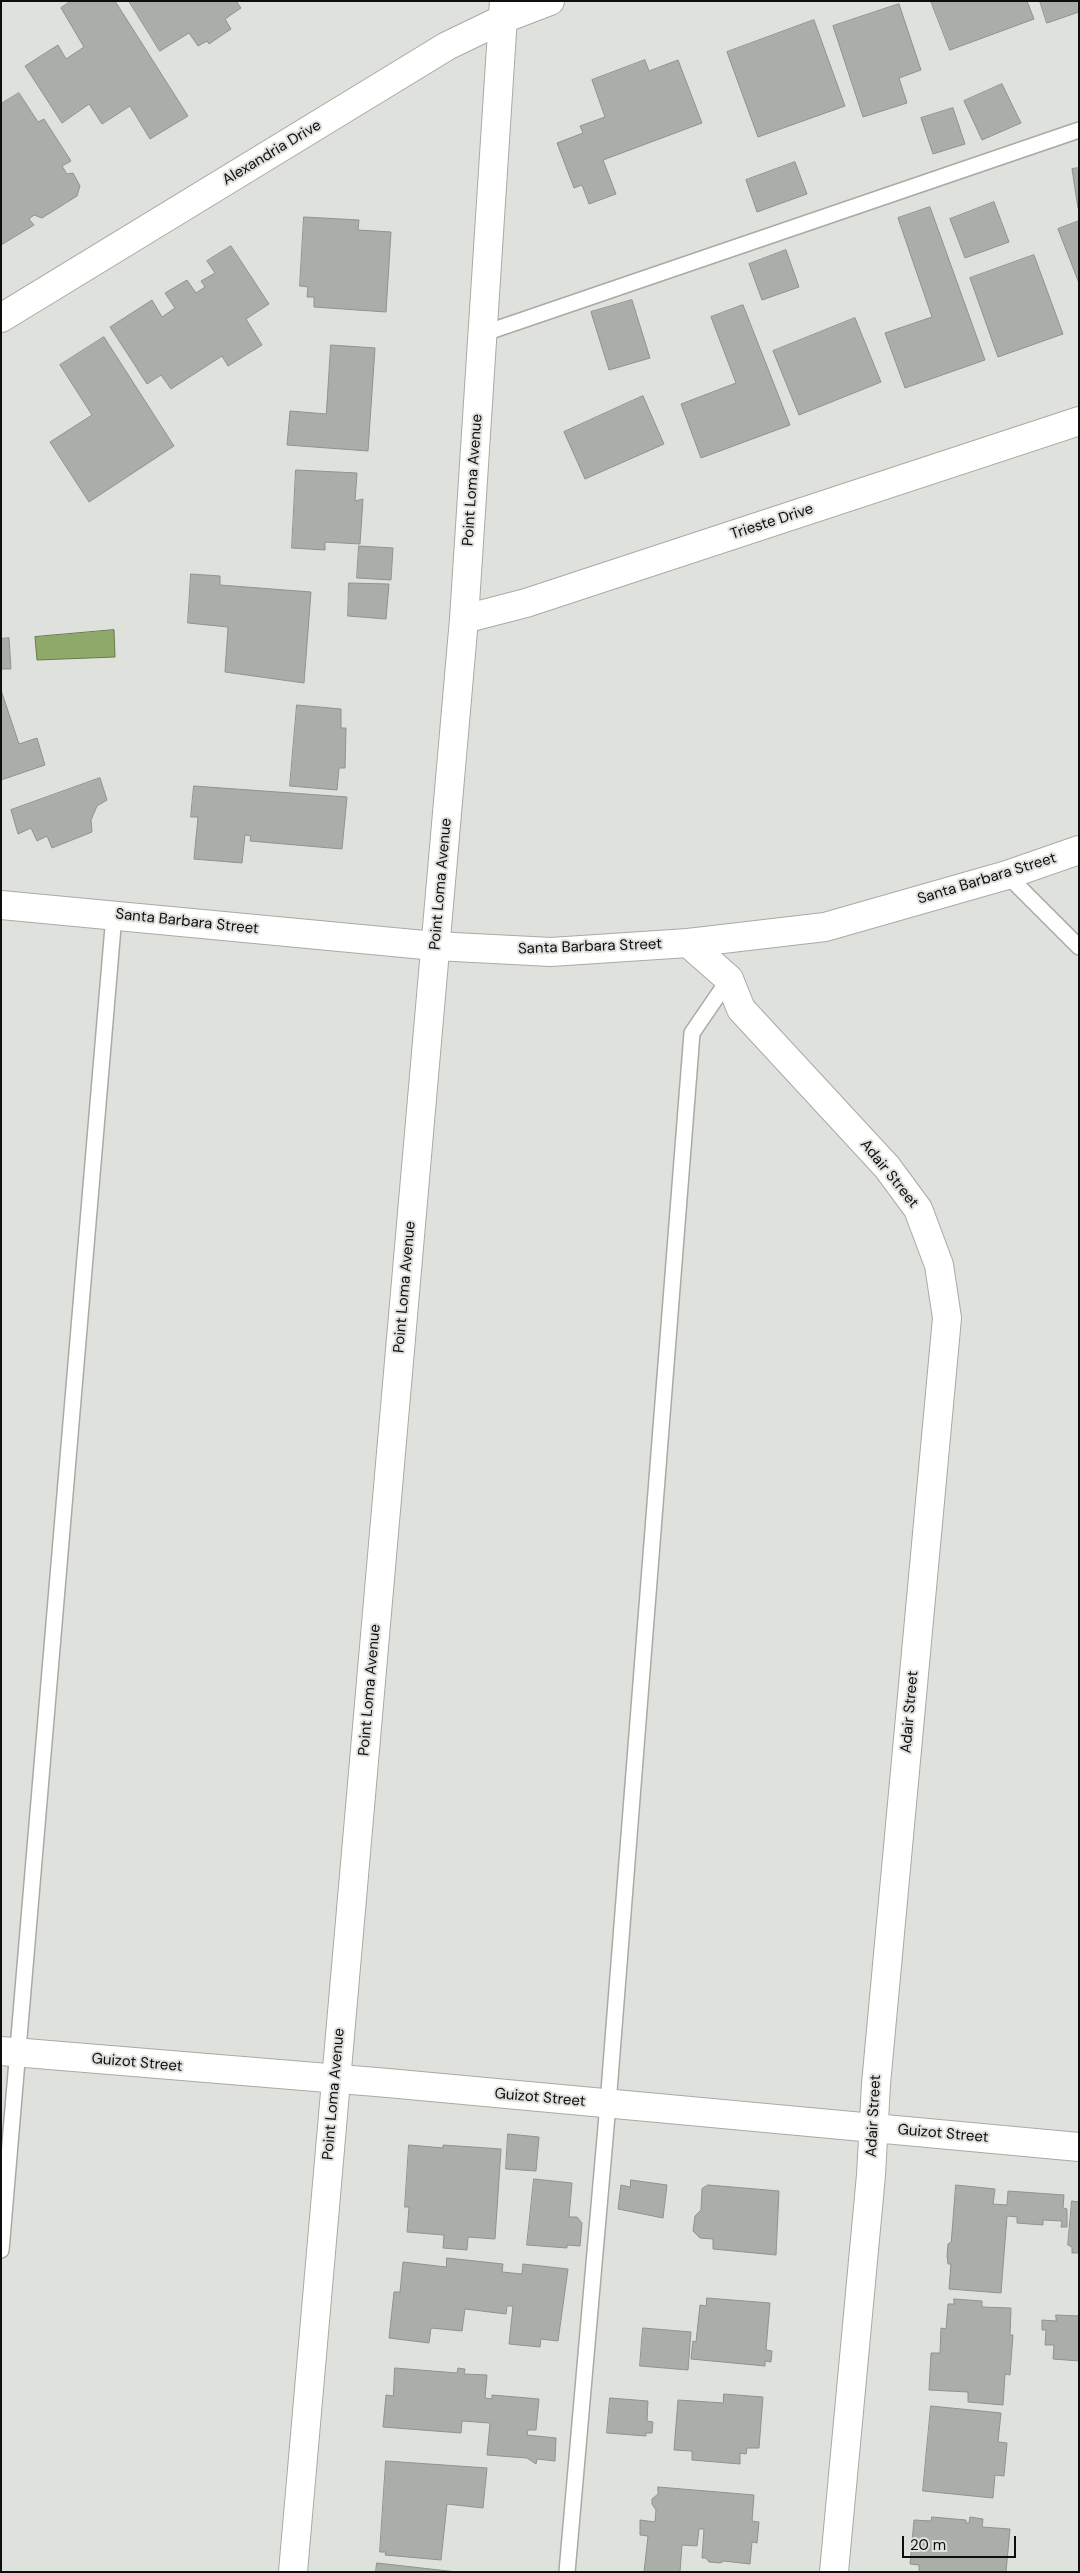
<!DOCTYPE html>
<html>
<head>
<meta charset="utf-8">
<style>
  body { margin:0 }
  #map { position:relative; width:1080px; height:2573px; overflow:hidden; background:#dfe1dd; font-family:"DM Sans",sans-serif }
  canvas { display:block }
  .frame { position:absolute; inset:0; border:2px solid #0d0e0d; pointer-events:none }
  .scale { position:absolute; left:902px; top:2536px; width:114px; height:22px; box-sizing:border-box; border:2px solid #0d0e0d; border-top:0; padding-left:6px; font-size:15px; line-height:18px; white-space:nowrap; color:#0d0e0d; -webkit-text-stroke:4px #dfe1dd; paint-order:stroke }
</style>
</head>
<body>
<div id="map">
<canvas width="1080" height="2573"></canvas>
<div class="frame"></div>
<div class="scale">20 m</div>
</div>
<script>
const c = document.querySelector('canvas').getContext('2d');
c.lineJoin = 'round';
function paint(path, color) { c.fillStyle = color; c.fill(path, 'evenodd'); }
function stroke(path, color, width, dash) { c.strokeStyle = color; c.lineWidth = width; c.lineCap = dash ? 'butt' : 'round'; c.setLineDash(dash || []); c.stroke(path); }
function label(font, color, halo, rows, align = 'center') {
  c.font = font + ' "DM Sans",sans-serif'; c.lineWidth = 4; c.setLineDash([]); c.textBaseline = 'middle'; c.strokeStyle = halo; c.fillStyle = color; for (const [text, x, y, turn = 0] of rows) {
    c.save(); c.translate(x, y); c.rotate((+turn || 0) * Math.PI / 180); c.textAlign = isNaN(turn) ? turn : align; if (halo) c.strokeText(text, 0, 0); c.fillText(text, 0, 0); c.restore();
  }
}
const water = new Path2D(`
  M 114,630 L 115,657 L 37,660 L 35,637 Z`);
paint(water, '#8fa96a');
stroke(water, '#687a4e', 1);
const building = new Path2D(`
  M 71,1 L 115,1 L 188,116 L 150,139 L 130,106 L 102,124 L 89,104 L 62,123 L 25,66 L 58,45 L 66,59 L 84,47 L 61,8 Z
  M 129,1 L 236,1 L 241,8 L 225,19 L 231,29 L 209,44 L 207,41 L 198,46 L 189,33 L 160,51 Z
  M 931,1 L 1027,1 L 1034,19 L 950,50 Z
  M 1040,1 L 1079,1 L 1079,12 L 1047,23 Z
  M 899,4 L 921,70 L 899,78 L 907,103 L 863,117 L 833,26 Z
  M 814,20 L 845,106 L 758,137 L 727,52 Z
  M 645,60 L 649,71 L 678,60 L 702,123 L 603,160 L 616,194 L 589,204 L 582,185 L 574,188 L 557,143 L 583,133 L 580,126 L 605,117 L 592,80 Z
  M 1002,84 L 1021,123 L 982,140 L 964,101 Z
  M 19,93 L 38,122 L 44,119 L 71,161 L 62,166 L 67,174 L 73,173 L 80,186 L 77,196 L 42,218 L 34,215 L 29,219 L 34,225 L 1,245 L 1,104 Z
  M 953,108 L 965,144 L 933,154 L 921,118 Z
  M 795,162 L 807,194 L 757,212 L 746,180 Z
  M 1079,168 L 1079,208 L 1078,208 L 1072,169 Z
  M 994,202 L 1009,242 L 965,258 L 950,219 Z
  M 930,207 L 985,360 L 905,388 L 885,333 L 932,317 L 898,218 Z
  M 304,217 L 359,220 L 358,230 L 391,232 L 386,312 L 314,307 L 314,297 L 307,297 L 308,287 L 300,286 Z
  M 1079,221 L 1079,283 L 1058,229 Z
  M 231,246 L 269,304 L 246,319 L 262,345 L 228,366 L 222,356 L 171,389 L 161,375 L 147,384 L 110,327 L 152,300 L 162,317 L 175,308 L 165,293 L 187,280 L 196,293 L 205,287 L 201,281 L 215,273 L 207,261 Z
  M 786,250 L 799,287 L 762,300 L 749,264 Z
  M 1034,255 L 1063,334 L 998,357 L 970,278 Z
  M 632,300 L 650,358 L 609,370 L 591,312 Z
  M 743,305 L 790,425 L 701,458 L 681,404 L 736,383 L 711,317 Z
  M 855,318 L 881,382 L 799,415 L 773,351 Z
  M 104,337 L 174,446 L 89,502 L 50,442 L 92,415 L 60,365 Z
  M 331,345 L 375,348 L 368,451 L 287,445 L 290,411 L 326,414 Z
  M 643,396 L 664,444 L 585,479 L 564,432 Z
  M 296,470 L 357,473 L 355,501 L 363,499 L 360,544 L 325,542 L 325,550 L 292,548 Z
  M 359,546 L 393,548 L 391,580 L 357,578 Z
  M 191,574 L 220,576 L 220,585 L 311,592 L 304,683 L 225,672 L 228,627 L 188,623 Z
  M 349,583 L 389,584 L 386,619 L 348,616 Z
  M 9,638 L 11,669 L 1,669 L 1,639 Z
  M 1,690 L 19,744 L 37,738 L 45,765 L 1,780 Z
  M 297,705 L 341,709 L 341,728 L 346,728 L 345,768 L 339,768 L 337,790 L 290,786 Z
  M 100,778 L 107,800 L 97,806 L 91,820 L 92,832 L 52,848 L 47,836 L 37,841 L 31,828 L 18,834 L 11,810 Z
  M 194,786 L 347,797 L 342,849 L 250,841 L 251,836 L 245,835 L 242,863 L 194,859 L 198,817 L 191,817 Z
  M 508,2134 L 539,2137 L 536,2171 L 506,2169 Z
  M 409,2145 L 443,2148 L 443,2145 L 501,2149 L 495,2239 L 468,2237 L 467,2250 L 443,2248 L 444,2235 L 407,2232 L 409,2207 L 405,2207 Z
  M 534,2179 L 572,2183 L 569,2217 L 577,2217 L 582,2223 L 580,2246 L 567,2245 L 567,2248 L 527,2245 Z
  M 631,2180 L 667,2185 L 663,2218 L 618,2209 L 621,2185 L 630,2187 Z
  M 708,2185 L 779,2191 L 776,2255 L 713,2249 L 713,2239 L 700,2238 L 693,2231 L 695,2216 L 701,2210 L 702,2189 Z
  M 956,2185 L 995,2189 L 993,2204 L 1007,2205 L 1008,2191 L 1064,2195 L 1063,2208 L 1067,2209 L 1067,2227 L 1061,2227 L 1062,2221 L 1043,2220 L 1043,2225 L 1017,2223 L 1017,2217 L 1007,2216 L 1001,2293 L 949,2289 L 951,2264 L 948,2264 L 947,2256 L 948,2244 L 951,2242 Z
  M 1072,2201 L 1079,2202 L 1079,2253 L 1072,2253 L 1072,2247 L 1068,2245 Z
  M 447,2258 L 503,2264 L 502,2272 L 522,2274 L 523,2264 L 568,2269 L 558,2341 L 541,2339 L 540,2347 L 509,2344 L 513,2306 L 507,2306 L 506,2314 L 465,2309 L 462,2331 L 431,2328 L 429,2343 L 389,2338 L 394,2292 L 400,2292 L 403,2262 L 446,2267 Z
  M 707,2298 L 770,2303 L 766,2350 L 772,2351 L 771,2362 L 765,2361 L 765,2366 L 691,2359 L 693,2341 L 696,2342 L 700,2305 L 706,2306 Z
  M 954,2299 L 982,2301 L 982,2307 L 1011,2308 L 1010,2335 L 1013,2335 L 1010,2375 L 1005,2374 L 1003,2405 L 968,2402 L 968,2392 L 929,2390 L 931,2353 L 940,2353 L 941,2328 L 946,2329 L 948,2304 L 954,2304 Z
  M 1056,2315 L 1079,2316 L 1079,2361 L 1053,2359 L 1054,2345 L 1045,2345 L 1046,2330 L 1042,2330 L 1042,2320 L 1056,2321 Z
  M 643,2328 L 691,2332 L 688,2370 L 640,2366 Z
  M 395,2368 L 457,2373 L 458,2368 L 465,2369 L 464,2374 L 487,2375 L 485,2398 L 492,2399 L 492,2395 L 539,2399 L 536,2430 L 528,2430 L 527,2435 L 556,2438 L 555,2461 L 537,2459 L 536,2464 L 527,2458 L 487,2455 L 490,2423 L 462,2421 L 461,2433 L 383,2427 L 386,2395 L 393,2396 Z
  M 724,2394 L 763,2397 L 759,2448 L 747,2448 L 746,2454 L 740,2453 L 740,2464 L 692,2460 L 692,2451 L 674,2450 L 678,2400 L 723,2403 Z
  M 610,2398 L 648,2401 L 647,2421 L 653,2422 L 652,2433 L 646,2433 L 646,2436 L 607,2433 Z
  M 931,2406 L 1001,2413 L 998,2442 L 1007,2443 L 1004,2476 L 995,2475 L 993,2498 L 923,2491 Z
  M 386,2461 L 487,2468 L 483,2508 L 447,2504 L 441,2560 L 385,2555 L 386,2552 L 380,2552 Z
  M 658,2487 L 754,2495 L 752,2521 L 759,2522 L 757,2543 L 752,2542 L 750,2564 L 724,2561 L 720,2563 L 709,2562 L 706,2558 L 702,2558 L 704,2529 L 699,2529 L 697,2546 L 682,2545 L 680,2572 L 644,2572 L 648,2536 L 640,2535 L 640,2520 L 655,2522 L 656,2510 L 652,2504 L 652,2499 L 658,2494 Z
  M 932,2517 L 966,2520 L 966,2523 L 969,2523 L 970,2517 L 983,2519 L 982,2527 L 1010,2529 L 1006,2572 L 919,2572 L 919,2565 L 910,2564 L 914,2520 L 931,2521 Z
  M 377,2563 L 457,2572 L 376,2572 Z`);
paint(building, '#abada9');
stroke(building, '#90928e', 1);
const service = new Path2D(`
  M 482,334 L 1079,130
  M 1007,875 L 1079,947
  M 1,2250 L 114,915
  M 567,2572 L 608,2104 L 692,1033 L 729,979`);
const minor = new Path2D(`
  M 1,318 L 447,46 L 503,19 L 550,1
  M 464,619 L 526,603 L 1079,421
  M 688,943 L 729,979 L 741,1009 L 887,1167 L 918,1209 L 939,1265 L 947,1318 L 876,2084 L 871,2175 L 834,2572
  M 1,2051 L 388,2083 L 1079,2147`);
const tertiary = new Path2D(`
  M 1,905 L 435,946 L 551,952 L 688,943 L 825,927 L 1007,875 L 1079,850`);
const secondary = new Path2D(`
  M 293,2572 L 464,619 L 504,1`);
stroke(service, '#a9aaa6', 18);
stroke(minor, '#a9aaa6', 30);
stroke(tertiary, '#a9aaa6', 30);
stroke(secondary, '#a9aaa6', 30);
stroke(service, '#fff', 15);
stroke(minor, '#fff', 28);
stroke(tertiary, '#fff', 28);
stroke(secondary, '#fff', 28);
label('15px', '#0d0e0d', '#dfe1dd', [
  ["Alexandria Drive",272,153,-31],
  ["Point Loma Avenue",473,480,-86],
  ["Trieste Drive",772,522,-18],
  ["Santa Barbara Street",987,879,-17],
  ["Point Loma Avenue",441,884,-85],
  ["Santa Barbara Street",187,922,6],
  ["Santa Barbara Street",590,947,-2],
  ["Adair Street",889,1174,51],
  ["Point Loma Avenue",405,1287,-85],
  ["Point Loma Avenue",370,1690,-85],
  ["Adair Street",910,1712,-85],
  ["Guizot Street",137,2063,5],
  ["Point Loma Avenue",334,2094,-85],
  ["Guizot Street",540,2098,5],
  ["Adair Street",874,2116,-87],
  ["Guizot Street",943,2134,5]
]);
</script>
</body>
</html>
